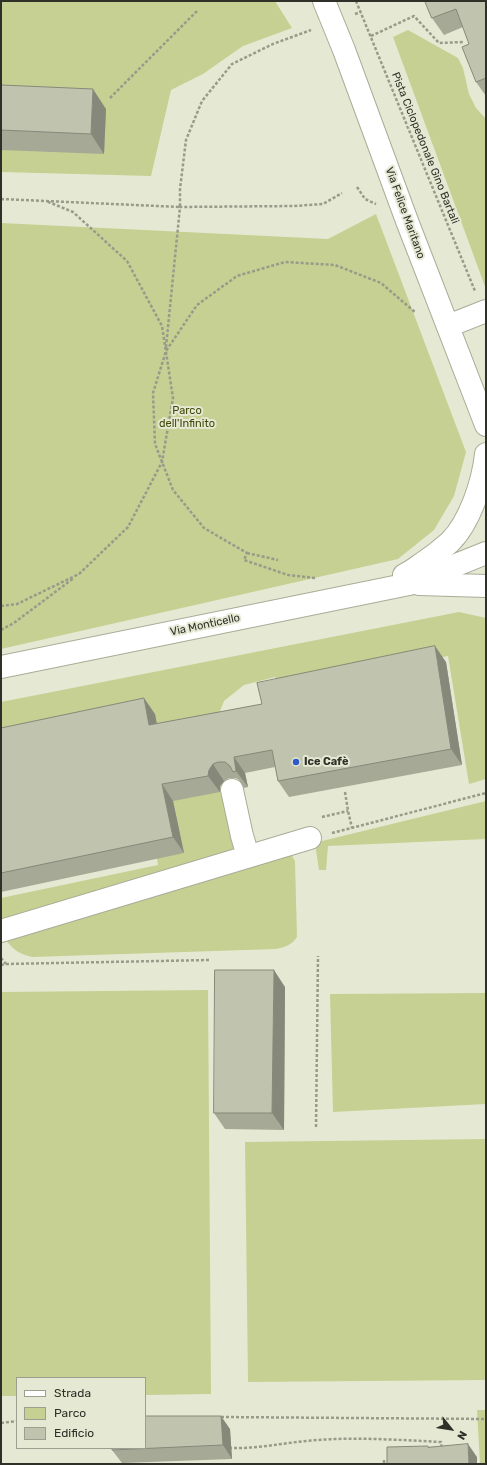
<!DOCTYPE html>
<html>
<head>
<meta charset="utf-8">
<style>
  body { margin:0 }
  #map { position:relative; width:487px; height:1465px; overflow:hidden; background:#e5e9d3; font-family:Rubik,sans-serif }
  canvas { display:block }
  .frame { position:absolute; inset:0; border:2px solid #2f3028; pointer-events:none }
  .legend { position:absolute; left:16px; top:1377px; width:130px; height:72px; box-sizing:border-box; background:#e5e9d3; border:1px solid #9c9f8f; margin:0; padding:5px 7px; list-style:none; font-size:12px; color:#2f3028 }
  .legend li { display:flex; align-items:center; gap:8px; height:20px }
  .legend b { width:20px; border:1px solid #9c9f8f }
  .north { position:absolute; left:431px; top:1409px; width:40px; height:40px; -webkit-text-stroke:3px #e5e9d3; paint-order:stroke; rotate:120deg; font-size:11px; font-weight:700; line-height:16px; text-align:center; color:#2f3028 }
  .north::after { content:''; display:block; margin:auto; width:14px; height:18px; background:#2f3028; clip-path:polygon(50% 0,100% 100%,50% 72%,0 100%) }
</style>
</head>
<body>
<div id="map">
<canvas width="487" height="1465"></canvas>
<div class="frame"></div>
<ul class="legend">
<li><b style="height:5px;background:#fff"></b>Strada</li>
<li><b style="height:11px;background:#c6d092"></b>Parco</li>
<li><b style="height:11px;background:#c0c4af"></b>Edificio</li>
</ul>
<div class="north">N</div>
</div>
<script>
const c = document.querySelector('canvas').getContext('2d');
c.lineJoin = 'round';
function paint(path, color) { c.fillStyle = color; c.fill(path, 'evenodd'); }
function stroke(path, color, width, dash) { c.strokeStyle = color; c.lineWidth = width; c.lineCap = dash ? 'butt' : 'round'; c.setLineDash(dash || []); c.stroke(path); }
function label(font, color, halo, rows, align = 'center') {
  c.font = font + ' Rubik,sans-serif'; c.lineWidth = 4; c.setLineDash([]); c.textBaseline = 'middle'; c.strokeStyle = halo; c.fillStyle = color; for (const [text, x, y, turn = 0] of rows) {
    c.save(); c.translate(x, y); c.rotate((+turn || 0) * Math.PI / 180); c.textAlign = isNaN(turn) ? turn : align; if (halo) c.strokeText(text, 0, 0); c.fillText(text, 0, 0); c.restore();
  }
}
paint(new Path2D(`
  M 1,1 L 275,1 L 292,28 L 243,46 L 203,74 L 171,90 L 151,176 L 1,172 Z
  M 408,30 L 458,58 L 463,68 L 469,94 L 476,108 L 486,119 L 486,289 L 393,37 Z
  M 376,214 L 466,452 L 454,496 L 434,530 L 398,559 L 1,649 L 1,223 L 328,239 Z
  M 459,612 L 486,618 L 486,779 L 469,784 L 448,656 L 278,691 L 275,677 L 244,685 L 224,701 L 216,722 L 215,742 L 241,854 L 1,922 L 1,898 L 158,865 L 134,717 L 1,740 L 1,702 Z
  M 486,801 L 486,839 L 328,846 L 326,870 L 319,870 L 316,850 L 318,842 Z
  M 291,854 L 295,861 L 297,937 C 292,945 285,947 276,949 L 32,957 C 17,953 14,950 5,939 Z
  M 208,990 L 211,1394 L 145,1395 L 145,1378 L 17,1378 L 17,1396 L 1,1396 L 1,992 Z
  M 486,993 L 486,1104 L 333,1112 L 330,994 Z
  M 486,1139 L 486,1380 L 248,1382 L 245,1142 Z
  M 477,1410 L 486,1410 L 486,1464 L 480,1464 Z`), '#c6d092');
const minor = new Path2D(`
  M 448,326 L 486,311
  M 404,575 C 411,572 417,567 423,563 C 432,557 441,550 450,542 C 470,522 483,482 486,454
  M 419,584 L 486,586
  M 1,667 L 409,584 L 486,553
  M 232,790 L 242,836 L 248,856
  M 1,931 L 310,838`);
const tertiary = new Path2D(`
  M 324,1 L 344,50 L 407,221 L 486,425`);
stroke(minor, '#a9ac97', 24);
stroke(tertiary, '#a9ac97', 24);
stroke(new Path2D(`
  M 356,1 L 475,291
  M 355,14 L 361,12
  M 371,36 L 414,16 L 439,43 L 464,42
  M 110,98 L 198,10
  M 357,187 L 365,199 L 376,204
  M 1,199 L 180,207 L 180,189 L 186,140 L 202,101 L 232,64 L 273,44 L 311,30
  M 166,347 L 180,207 L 294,206 L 323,204 L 342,193
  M 247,553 L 278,560
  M 315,578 L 288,575 L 244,560 L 247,553 L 204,528 L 173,490 L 155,444 L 153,393 L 166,351 L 197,305 L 237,276 L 285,262 L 335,265 L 381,283 L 416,313
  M 1,606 L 17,604 L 79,574 L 128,527 L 162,462 L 173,398 L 162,326 L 127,261 L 73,212 L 46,201
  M 1,630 L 14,623 L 74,578
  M 345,792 L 348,811 L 352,828
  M 322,817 L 348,811
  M 332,833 L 486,793
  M 1,958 L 6,964 L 1,965
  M 6,964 L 209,960
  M 316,1127 L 318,956
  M 221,1417 L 486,1419
  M 1,1423 L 17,1421
  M 229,1448 C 259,1449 287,1442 317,1440 C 358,1437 400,1440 441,1442 L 442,1450
  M 384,1460 L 384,1464`), '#989a8a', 2.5, [3, 2]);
stroke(minor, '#fff', 22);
stroke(tertiary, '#fff', 22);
paint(new Path2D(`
  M 425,1 L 486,1 L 486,96 L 476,82 L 469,44 L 463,27 L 444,35 L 432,18 Z
  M 1,85 L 106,109 L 104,154 L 1,150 Z
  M 446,662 L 462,765 L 289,797 L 278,781 L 275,767 L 245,773 L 248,787 L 244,788 L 239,780 L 236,778 L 229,778 L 224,781 L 220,786 L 220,792 L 173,801 L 184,853 L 1,892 L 1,728 L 155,714 L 157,724 L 262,704 Z
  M 285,987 L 284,1130 L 225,1129 L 214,1113 Z
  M 230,1429 L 232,1459 L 122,1463 L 112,1450 Z`), '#a5a996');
paint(new Path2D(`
  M 93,89 L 106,109 L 104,154 L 91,134 Z
  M 435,646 L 446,662 L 462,765 L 451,749 Z
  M 144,698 L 155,714 L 160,742 L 149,725 Z
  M 234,757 L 245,773 L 248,787 L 236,771 Z
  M 213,764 L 224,781 L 220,786 L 220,792 L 208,776 L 209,770 Z
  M 162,784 L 173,801 L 184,853 L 173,837 Z
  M 274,970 L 285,987 L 284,1130 L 272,1113 Z
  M 221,1416 L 230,1429 L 232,1459 L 223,1445 Z
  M 468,1444 L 477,1457 L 477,1464 L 469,1464 Z`), '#86897a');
const building = new Path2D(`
  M 425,1 L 486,1 L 486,78 L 476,82 L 462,47 L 469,44 L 456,9 L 432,18 Z
  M 1,85 L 93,89 L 91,134 L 1,130 Z
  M 435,646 L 451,749 L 278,781 L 272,750 L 234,757 L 236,771 L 233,772 L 230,766 L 225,762 L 218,762 L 213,764 L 209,770 L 208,776 L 162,784 L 173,837 L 1,873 L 1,728 L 144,698 L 149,725 L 262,704 L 257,683 Z
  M 215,970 L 274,970 L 272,1113 L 214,1113 Z
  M 145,1416 L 221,1416 L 223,1445 L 112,1450 L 112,1448 L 145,1448 Z
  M 468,1444 L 469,1464 L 387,1464 L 387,1447 L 428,1446 L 428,1447 Z`);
paint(building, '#c0c4af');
stroke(building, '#86897a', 1);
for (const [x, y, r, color] of [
  [296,762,4,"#2f58c8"]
]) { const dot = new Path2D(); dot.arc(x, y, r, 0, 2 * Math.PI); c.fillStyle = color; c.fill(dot); stroke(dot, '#e5e9d3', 1.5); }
label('11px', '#2f3028', '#e5e9d3', [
  ["Pista Ciclopedonale Gino Bartali",425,148,68],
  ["Via Felice Maritano",405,213,70],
  ["Via Monticello",205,625,-12]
]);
label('11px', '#424809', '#e5e9d3', [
  ["Parco",187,411],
  ["dell'Infinito",187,424]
]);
label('bold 11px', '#2f3028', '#e5e9d3', [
  ["Ice Cafè",304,762]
], 'left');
</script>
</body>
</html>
